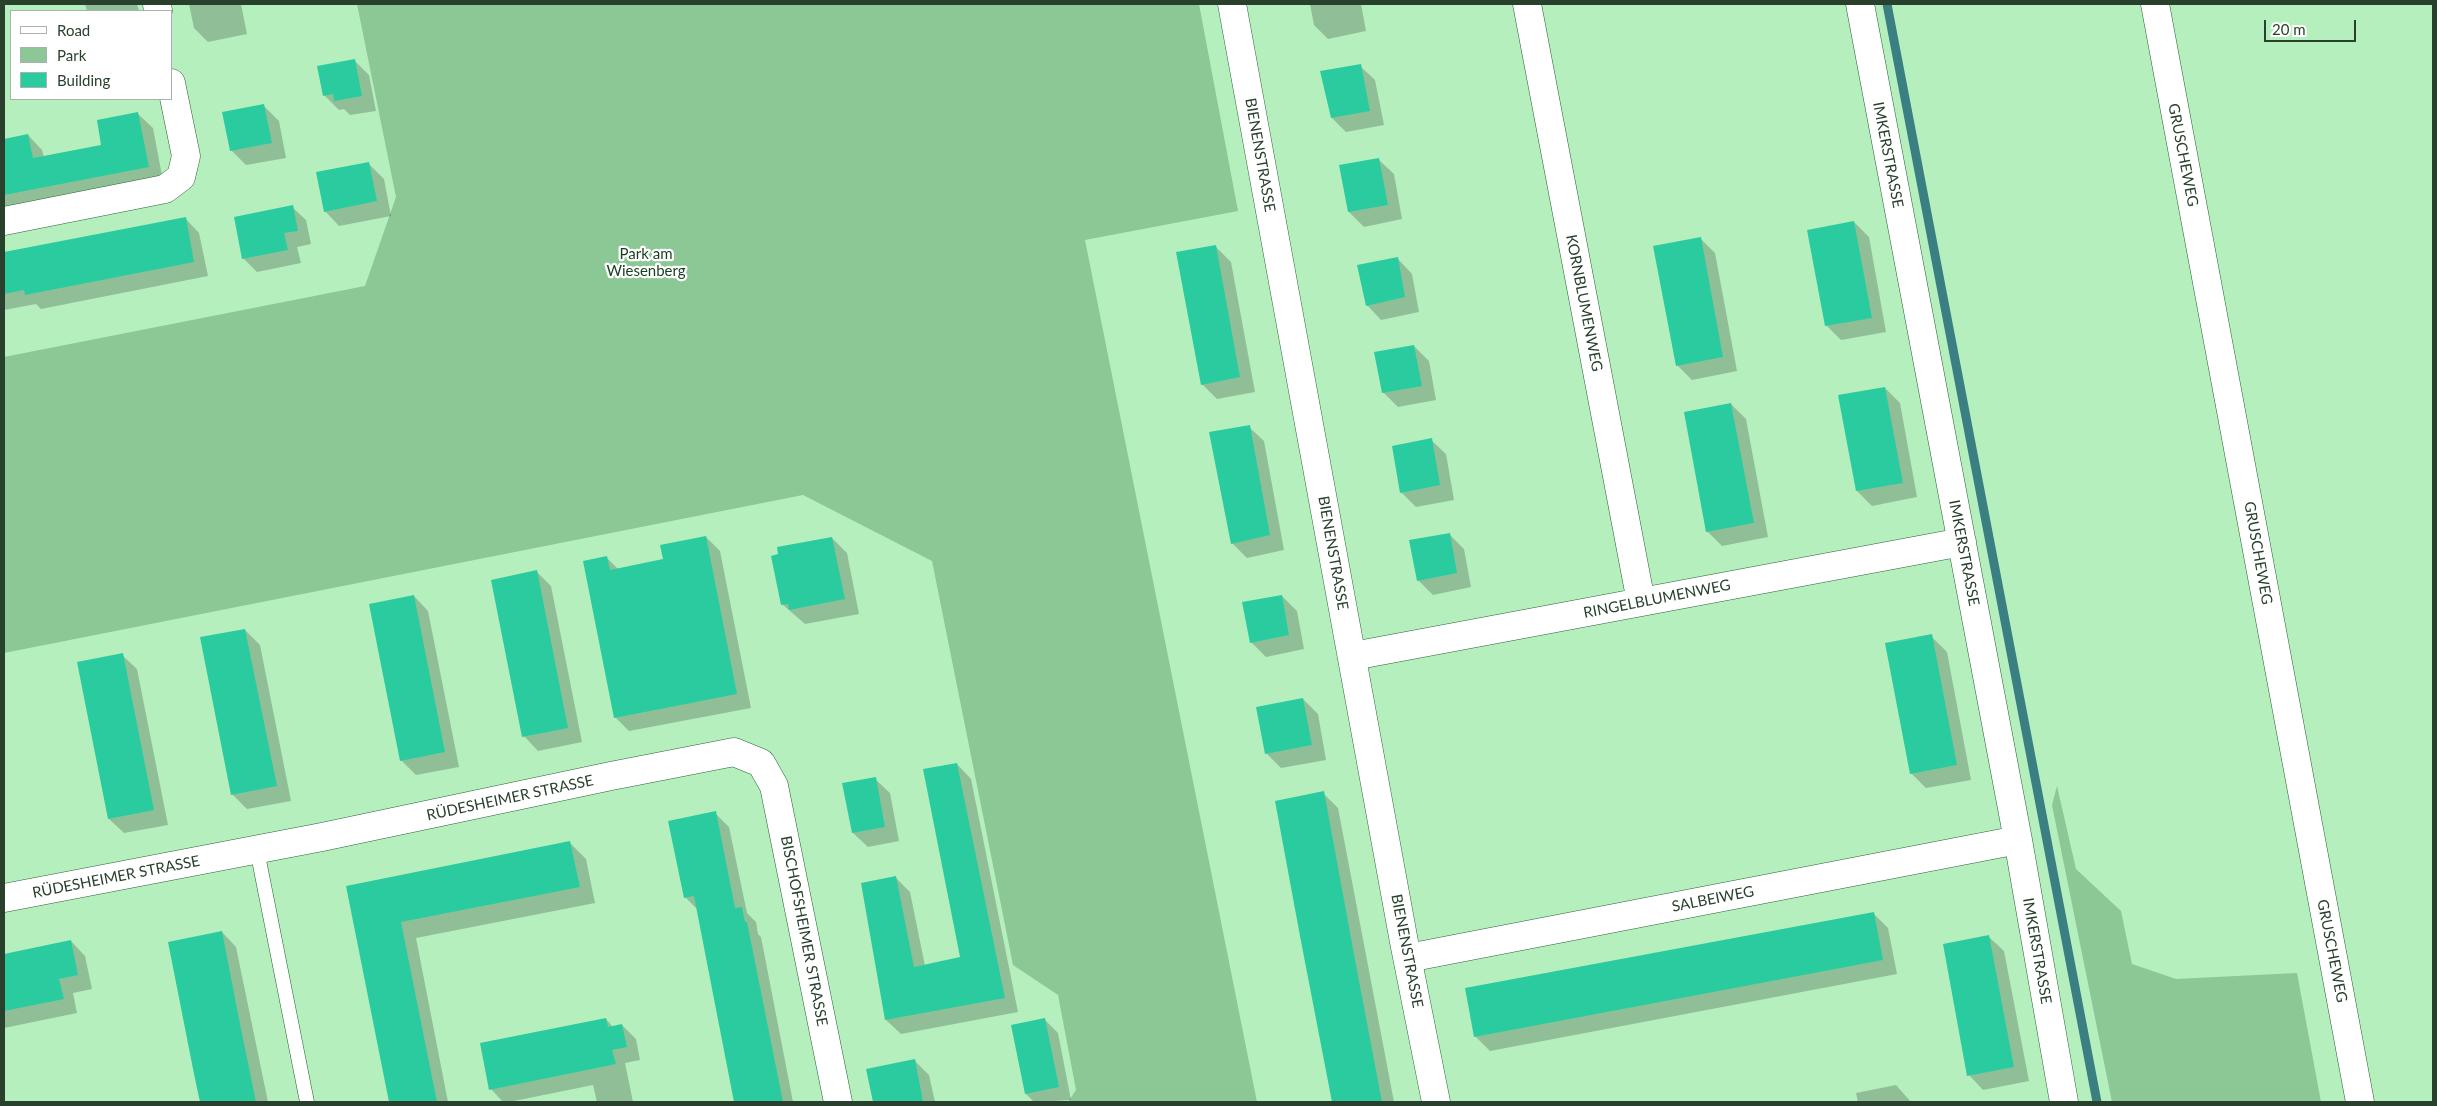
<!DOCTYPE html>
<html>
<head>
<meta charset="utf-8">
<style>
  body { margin:0 }
  #map { position:relative; width:2437px; height:1106px; overflow:hidden; background:#b4efbd; font-family:Lato,sans-serif }
  canvas { display:block }
  .frame { position:absolute; inset:0; border:5px solid #28402c; pointer-events:none }
  .legend { position:absolute; left:10px; top:10px; width:162px; height:90px; box-sizing:border-box; background:#fff; border:1px solid #a9b3ab; margin:0; padding:6px 9px; list-style:none; font-size:15px; color:#28402c }
  .legend li { display:flex; align-items:center; gap:10px; height:25px }
  .legend b { width:25px; border:1px solid #a9b3ab }
  .scale { position:absolute; left:2264px; top:20px; width:92px; height:22px; box-sizing:border-box; border:2px solid #28402c; border-top:0; padding-left:6px; font-size:15px; line-height:18px; white-space:nowrap; color:#28402c; -webkit-text-stroke:4px #fff; paint-order:stroke }
</style>
</head>
<body>
<div id="map">
<canvas width="2437" height="1106"></canvas>
<div class="frame"></div>
<ul class="legend">
<li><b style="height:6px;background:#fff"></b>Road</li>
<li><b style="height:14px;background:#8bc895"></b>Park</li>
<li><b style="height:14px;background:#2acc9f"></b>Building</li>
</ul>
<div class="scale">20 m</div>
</div>
<script>
const c = document.querySelector('canvas').getContext('2d');
c.lineJoin = 'round';
function paint(path, color) { c.fillStyle = color; c.fill(path, 'evenodd'); }
function stroke(path, color, width, dash) { c.strokeStyle = color; c.lineWidth = width; c.lineCap = dash ? 'butt' : 'round'; c.setLineDash(dash || []); c.stroke(path); }
function label(font, color, halo, rows, align = 'center') {
  c.font = font + ' Lato,sans-serif'; c.lineWidth = 4.5; c.setLineDash([]); c.textBaseline = 'middle'; c.strokeStyle = halo; c.fillStyle = color; for (const [text, x, y, turn = 0] of rows) {
    c.save(); c.translate(x, y); c.rotate((+turn || 0) * Math.PI / 180); c.textAlign = isNaN(turn) ? turn : align; if (halo) c.strokeText(text, 0, 0); c.fillText(text, 0, 0); c.restore();
  }
}
paint(new Path2D(`
  M 357,4 L 1199,4 L 1238,211 L 1085,240 L 1257,1102 L 1068,1102 L 1076,1090 L 1058,995 L 1013,965 L 932,561 L 803,495 L 4,653 L 4,357 L 365,286 L 396,197 Z
  M 2057,786 L 2076,869 L 2121,911 L 2132,964 L 2176,979 L 2297,973 L 2321,1102 L 2112,1102 L 2052,805 Z`), '#8bc895');
paint(new Path2D(`
  M 85,4 L 137,4 L 139,11 L 87,11 Z
  M 189,4 L 241,4 L 247,34 L 208,42 L 194,28 Z
  M 1310,4 L 1361,4 L 1366,31 L 1328,39 L 1314,25 Z
  M 354,60 L 369,75 L 376,111 L 350,115 L 344,109 L 339,110 L 324,95 Z
  M 1360,66 L 1375,80 L 1384,125 L 1346,132 L 1332,118 Z
  M 264,106 L 279,121 L 286,158 L 246,165 L 231,150 Z
  M 138,114 L 153,128 L 163,181 L 4,212 L 4,140 L 28,135 L 42,150 L 44,157 L 103,146 Z
  M 1379,160 L 1394,174 L 1402,219 L 1364,227 L 1349,212 L 1340,166 Z
  M 369,164 L 384,179 L 391,216 L 339,226 L 325,211 Z
  M 292,207 L 306,220 L 311,244 L 297,247 L 301,263 L 257,272 L 243,258 Z
  M 185,218 L 199,233 L 208,276 L 41,309 L 36,304 L 4,310 L 4,253 Z
  M 1854,222 L 1869,237 L 1886,332 L 1841,340 L 1826,325 Z
  M 1700,238 L 1715,253 L 1737,371 L 1692,380 L 1677,365 Z
  M 1216,247 L 1231,262 L 1255,392 L 1217,399 L 1202,384 Z
  M 1398,259 L 1412,274 L 1419,312 L 1381,320 L 1367,305 Z
  M 1414,346 L 1429,361 L 1436,400 L 1398,407 L 1383,392 Z
  M 1885,388 L 1900,403 L 1917,497 L 1872,506 L 1857,491 Z
  M 1731,404 L 1746,419 L 1768,537 L 1722,546 L 1707,531 Z
  M 1249,427 L 1264,441 L 1284,550 L 1247,558 L 1232,543 Z
  M 1431,440 L 1446,454 L 1454,500 L 1416,507 L 1401,492 Z
  M 1449,534 L 1464,549 L 1471,587 L 1433,595 L 1419,581 Z
  M 706,537 L 720,551 L 751,708 L 629,731 L 615,717 L 607,558 L 618,569 L 664,560 Z
  M 832,538 L 847,553 L 859,614 L 805,624 L 782,604 Z
  M 537,572 L 551,586 L 582,742 L 538,751 L 524,736 Z
  M 414,596 L 428,611 L 459,767 L 416,775 L 401,760 Z
  M 1282,596 L 1297,611 L 1304,649 L 1266,657 L 1251,642 Z
  M 245,630 L 260,645 L 291,801 L 247,809 L 232,794 Z
  M 1932,637 L 1947,652 L 1971,780 L 1926,788 L 1911,773 Z
  M 122,655 L 137,669 L 168,825 L 124,833 L 109,819 Z
  M 1303,699 L 1318,714 L 1326,760 L 1281,768 L 1266,753 Z
  M 957,764 L 971,779 L 1018,1012 L 901,1034 L 886,1020 L 863,884 L 896,878 L 910,892 L 925,966 L 962,958 Z
  M 875,779 L 890,793 L 899,841 L 868,847 L 853,833 Z
  M 1323,793 L 1338,808 L 1394,1102 L 1333,1102 L 1277,802 Z
  M 715,813 L 729,827 L 747,913 L 756,922 L 758,934 L 761,937 L 793,1102 L 736,1102 L 697,909 L 685,897 Z
  M 570,843 L 586,859 L 595,903 L 416,938 L 448,1102 L 390,1102 L 347,887 Z
  M 1873,913 L 1888,928 L 1897,974 L 1490,1051 L 1475,1036 Z
  M 222,932 L 236,947 L 268,1102 L 201,1102 L 169,943 Z
  M 1989,937 L 2004,951 L 2029,1081 L 1983,1090 L 1969,1075 Z
  M 71,941 L 85,956 L 92,989 L 73,993 L 77,1013 L 4,1028 L 4,955 Z
  M 606,1019 L 613,1027 L 622,1025 L 636,1039 L 640,1060 L 625,1063 L 633,1102 L 597,1102 L 593,1085 L 509,1102 L 500,1102 L 503,1102 L 491,1089 Z
  M 1045,1020 L 1058,1033 L 1071,1100 L 1034,1102 L 1026,1094 Z
  M 914,1060 L 929,1075 L 935,1102 L 875,1102 L 868,1070 Z
  M 1896,1085 L 1911,1102 L 1858,1102 L 1856,1093 Z`), '#0003');
stroke(new Path2D(`
  M 1887,4 L 2097,1102`), '#3a7f82', 9);
paint(new Path2D(`
  M 355,59 L 362,96 L 334,101 L 333,94 L 323,96 L 317,66 Z
  M 1361,64 L 1370,111 L 1331,118 L 1320,71 Z
  M 264,104 L 272,143 L 230,151 L 222,112 Z
  M 138,112 L 149,167 L 4,195 L 4,139 L 28,134 L 33,158 L 101,145 L 97,120 Z
  M 1379,158 L 1388,205 L 1348,212 L 1339,165 Z
  M 369,162 L 377,201 L 324,212 L 316,172 Z
  M 293,205 L 298,231 L 284,233 L 288,250 L 242,259 L 234,217 Z
  M 186,217 L 194,262 L 25,295 L 24,290 L 4,294 L 4,252 Z
  M 1854,221 L 1872,318 L 1825,326 L 1807,230 Z
  M 1701,237 L 1723,357 L 1676,366 L 1653,246 Z
  M 1216,245 L 1240,377 L 1201,385 L 1176,252 Z
  M 1398,257 L 1405,297 L 1366,306 L 1357,265 Z
  M 1414,345 L 1422,386 L 1382,393 L 1374,352 Z
  M 1885,387 L 1903,483 L 1856,491 L 1838,395 Z
  M 1731,403 L 1754,523 L 1706,532 L 1684,412 Z
  M 1250,425 L 1270,535 L 1231,544 L 1209,432 Z
  M 1432,438 L 1440,485 L 1400,493 L 1392,446 Z
  M 1450,533 L 1457,573 L 1417,581 L 1409,540 Z
  M 706,536 L 737,694 L 614,718 L 583,561 L 607,556 L 610,570 L 663,559 L 660,545 Z
  M 832,537 L 845,599 L 789,610 L 788,604 L 781,605 L 771,556 L 778,554 L 777,547 Z
  M 537,570 L 568,728 L 522,737 L 491,580 Z
  M 414,595 L 445,752 L 400,761 L 369,604 Z
  M 1282,595 L 1289,635 L 1250,643 L 1242,602 Z
  M 245,629 L 277,786 L 231,795 L 200,637 Z
  M 1932,634 L 1957,765 L 1910,774 L 1885,643 Z
  M 123,653 L 154,810 L 108,819 L 77,662 Z
  M 1303,698 L 1312,745 L 1265,754 L 1256,707 Z
  M 957,763 L 1005,998 L 885,1020 L 861,883 L 896,876 L 914,967 L 960,957 L 923,769 Z
  M 876,777 L 885,827 L 852,833 L 842,783 Z
  M 1324,791 L 1356,965 L 1382,1102 L 1332,1102 L 1300,936 L 1275,801 Z
  M 716,811 L 735,908 L 742,907 L 745,922 L 747,922 L 783,1102 L 734,1102 L 694,896 L 684,898 L 668,821 Z
  M 570,841 L 580,887 L 401,922 L 437,1102 L 389,1102 L 346,886 Z
  M 1874,912 L 1883,960 L 1474,1037 L 1465,988 Z
  M 222,931 L 239,1019 L 256,1102 L 200,1102 L 194,1074 L 168,942 Z
  M 1989,935 L 2014,1067 L 1967,1076 L 1943,944 Z
  M 71,940 L 78,975 L 59,979 L 64,999 L 4,1011 L 4,954 Z
  M 606,1018 L 608,1027 L 622,1024 L 627,1047 L 612,1050 L 616,1064 L 489,1090 L 480,1043 Z
  M 1045,1018 L 1059,1087 L 1025,1094 L 1011,1025 Z
  M 915,1059 L 923,1102 L 873,1102 L 866,1069 Z`), '#2acc9f');
const service = new Path2D(`
  M 257,850 L 307,1102`);
const minor = new Path2D(`
  M 157,4 L 158,11
  M 1232,4 L 1404,942 L 1436,1102
  M 1527,4 L 1641,602
  M 1860,4 L 2018,840 L 2064,1102
  M 4,221 L 165,189 L 181,177 L 186,156 L 171,83
  M 1353,656 L 1962,542
  M 4,898 L 322,837 L 611,776 L 734,752 L 761,763 L 774,786 L 838,1102
  M 1408,958 L 2018,840`);
const tertiary = new Path2D(`
  M 2155,4 L 2360,1102`);
stroke(service, '#2c6338', 15);
stroke(minor, '#2c6338', 29);
stroke(tertiary, '#2c6338', 29);
stroke(service, '#fff', 14);
stroke(minor, '#fff', 28);
stroke(tertiary, '#fff', 28);
label('15px', '#28402c', '#fff', [
  ["BIENENSTRASSE",1260,155,80],
  ["IMKERSTRASSE",1888,155,79],
  ["GRUSCHEWEG",2183,155,79],
  ["KORNBLUMENWEG",1584,303,79],
  ["BIENENSTRASSE",1333,553,80],
  ["IMKERSTRASSE",1964,553,79],
  ["GRUSCHEWEG",2258,553,80],
  ["RINGELBLUMENWEG",1657,599,-11],
  ["RÜDESHEIMER STRASSE",510,798,-12],
  ["RÜDESHEIMER STRASSE",116,877,-11],
  ["SALBEIWEG",1713,899,-11],
  ["BISCHOFSHEIMER STRASSE",804,931,79],
  ["BIENENSTRASSE",1407,951,79],
  ["IMKERSTRASSE",2037,951,80],
  ["GRUSCHEWEG",2332,951,79]
]);
label('15px', '#173e20', '#fff', [
  ["Park am",646,254],
  ["Wiesenberg",646,271]
]);
</script>
</body>
</html>
